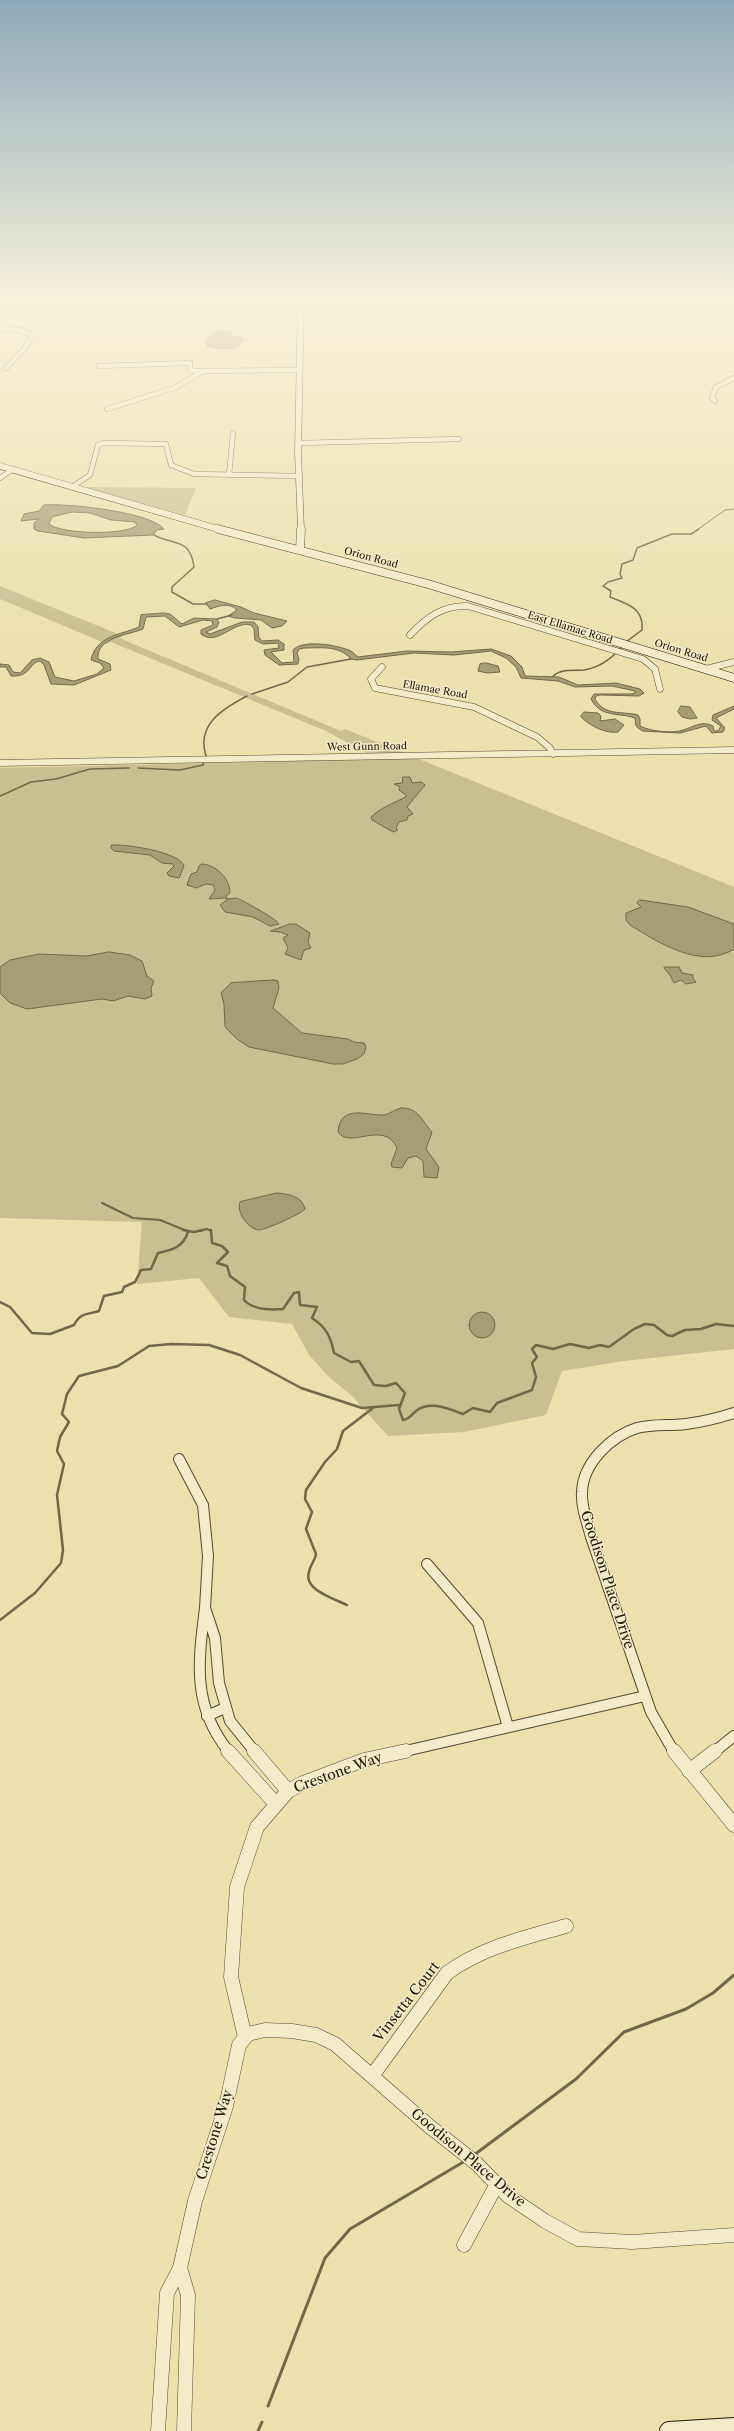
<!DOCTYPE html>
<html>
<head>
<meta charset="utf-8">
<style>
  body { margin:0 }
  canvas { display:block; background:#ede0ad }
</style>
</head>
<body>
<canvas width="734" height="2431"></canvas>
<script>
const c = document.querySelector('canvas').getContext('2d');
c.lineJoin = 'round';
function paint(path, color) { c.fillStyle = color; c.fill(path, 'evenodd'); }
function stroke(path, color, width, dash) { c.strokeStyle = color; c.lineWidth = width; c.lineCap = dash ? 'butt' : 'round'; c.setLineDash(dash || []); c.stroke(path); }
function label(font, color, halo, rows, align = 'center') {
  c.font = font + ' "Libre Caslon Text",serif'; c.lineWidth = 3; c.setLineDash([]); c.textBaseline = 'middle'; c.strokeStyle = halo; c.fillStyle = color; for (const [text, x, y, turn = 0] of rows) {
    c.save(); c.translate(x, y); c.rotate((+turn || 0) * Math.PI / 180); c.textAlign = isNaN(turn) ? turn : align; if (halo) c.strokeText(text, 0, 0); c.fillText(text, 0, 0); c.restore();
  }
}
paint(new Path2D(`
  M 303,297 L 654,297 L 303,301 Z
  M 84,487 L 196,488 L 185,515 Z
  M 0,586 L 123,636 L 119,638 L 341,731 L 345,729 L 734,887 L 734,1349 L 624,1361 L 562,1371 L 546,1415 L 464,1432 L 388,1436 L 352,1396 L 328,1376 L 309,1355 L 292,1324 L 229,1317 L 199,1278 L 137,1284 L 142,1222 L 0,1218 L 0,768 L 382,759 L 372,756 L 326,731 L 111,642 L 107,644 L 0,599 Z`), '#cbbe91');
const water = new Path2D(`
  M 218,331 L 231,332 L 233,334 L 230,336 L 243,338 C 242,353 218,349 207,346 L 206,342 C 209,336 211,333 218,331 Z
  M 44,505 C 67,503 151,512 164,529 L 157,530 L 153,535 L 84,538 L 38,531 L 34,529 L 34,523 L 39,519 L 21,521 L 24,514 L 39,511 ZM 73,512 L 90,513 L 111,520 L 135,522 L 137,525 C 127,536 60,534 49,524 L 52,517 Z
  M 215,600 L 241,607 L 254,613 L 287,621 L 282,626 L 272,628 L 261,620 L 235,618 L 228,616 L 237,610 C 229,602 219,606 210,609 L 206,603 Z
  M 164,613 L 170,614 L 182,624 L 194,618 L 216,619 L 219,622 L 217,627 L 206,632 L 210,634 L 242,622 L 254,622 L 258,627 L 259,638 L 262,641 L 278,640 L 284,644 L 284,650 L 271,652 L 282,663 L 294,662 L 293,650 C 303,639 338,645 351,651 C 354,653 355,655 358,657 L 407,651 L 451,652 L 491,649 L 511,656 L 522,667 L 525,676 L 559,677 L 578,685 L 616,683 L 640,689 L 644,693 L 639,696 L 600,695 L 596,696 L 595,699 C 604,716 622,711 638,715 L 640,719 L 640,726 C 649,731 673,734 683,730 C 694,727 701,720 713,726 L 714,731 L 718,731 L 721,726 L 712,720 L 713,715 L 734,706 L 734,709 L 716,718 L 725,728 L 723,732 L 712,733 L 706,726 L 680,733 L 642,731 L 636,726 L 635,718 C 617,712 601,718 591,699 L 594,694 L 631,694 L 635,693 L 635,691 L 612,686 L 575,687 L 558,681 L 521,678 L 516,667 L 506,658 L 491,651 L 454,655 L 414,653 L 357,660 L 351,659 C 339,645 321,648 304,648 L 299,649 L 297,653 L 299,659 L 298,664 L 279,665 L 265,655 L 264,650 L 279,648 L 278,643 L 263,644 L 255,640 L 254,629 L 251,625 C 234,620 217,647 201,634 L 201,630 L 213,625 L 212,621 L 203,620 L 179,627 L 165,616 L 146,617 L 143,629 C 129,635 96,637 98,659 L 110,664 L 111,670 L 74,685 L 51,684 L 44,665 L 40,661 C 28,663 32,677 11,676 L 6,667 L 0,667 L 0,664 L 9,665 L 13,672 L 20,673 L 32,660 L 40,658 L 49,662 L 55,677 L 74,681 L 97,674 L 104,668 L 100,663 L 91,660 C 96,636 120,635 139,627 L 141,615 Z
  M 486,663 L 498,666 L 500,672 L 487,673 L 478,671 L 480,664 Z
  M 681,706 L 690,707 L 697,718 L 690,719 L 682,717 L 678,712 Z
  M 584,712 L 598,713 L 601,716 L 600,721 L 615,719 L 624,725 L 618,732 C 606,734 590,726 581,717 Z
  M 403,777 L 410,777 L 412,783 L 421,782 L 425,785 L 407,807 L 413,814 L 408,816 L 407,820 L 399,822 L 396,828 L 398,830 L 393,832 L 372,820 L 371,817 C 381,807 395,803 407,796 L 399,790 L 400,787 L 394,784 L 402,783 Z
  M 112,845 C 126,844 180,852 184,866 L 179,878 L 169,876 L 167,873 L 174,866 L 173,864 L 162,863 L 150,855 L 114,851 L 111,848 Z
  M 202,864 C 217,865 230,879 230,893 L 226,896 L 228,899 L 237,898 C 244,901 278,920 279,924 L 270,926 L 253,917 L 225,912 L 220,905 L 227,900 L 225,898 L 209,899 L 215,890 L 213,885 L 206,884 L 196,888 L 187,885 L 191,874 L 197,872 L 199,866 Z
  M 640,900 L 688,907 L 734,924 L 734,949 C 701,970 659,943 630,925 L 626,920 L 626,913 L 641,907 L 637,903 Z
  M 290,924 L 296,924 L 310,933 L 308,942 L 311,948 L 304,950 L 301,960 L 285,954 L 288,948 L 283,938 L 288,935 L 280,932 L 271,931 Z
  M 109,952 L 130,955 L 142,961 L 147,976 L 154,981 L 151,988 L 152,996 L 145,999 L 128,996 L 113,1001 L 102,999 L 27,1009 L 10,1003 L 0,993 L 0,967 L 10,960 L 39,954 L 86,956 Z
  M 666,967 L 679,967 L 682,973 L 693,975 L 693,978 L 696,982 L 686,984 L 681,980 L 674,983 L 670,975 L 664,968 Z
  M 274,980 L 278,981 L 279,988 L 273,1008 L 302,1033 L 348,1039 L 354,1042 L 364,1043 L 366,1047 L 364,1054 L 357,1059 L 343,1064 L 333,1064 L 249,1047 L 237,1039 L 225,1027 L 224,1004 L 221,993 L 231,983 Z
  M 401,1108 C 418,1107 422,1121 432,1132 L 426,1149 L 439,1167 L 437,1178 L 424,1177 L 423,1161 L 416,1156 L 408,1158 L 402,1168 L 392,1167 L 391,1164 L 397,1148 C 384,1119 350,1150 338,1132 C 340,1103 368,1116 384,1115 C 390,1114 395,1109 401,1108 Z
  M 277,1193 C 289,1194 302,1196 305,1209 C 301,1214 265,1230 259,1230 C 248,1229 236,1212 240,1202 Z
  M469 1325a13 13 0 1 1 26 0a13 13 0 1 1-26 0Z`);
paint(water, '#a89c75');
stroke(water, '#73674a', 1);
stroke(new Path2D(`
  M 0,309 L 18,308
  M 697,530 L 725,510 L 734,509`), '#73674a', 1);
stroke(new Path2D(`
  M 154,535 C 174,546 190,537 194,567 L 172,587 L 172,592 L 193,604 L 207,604
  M 217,619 L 232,615
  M 626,642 L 642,630 C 644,608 628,604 610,597 L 611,591 L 603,586 L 608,582 L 622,578 L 620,574 L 622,564 L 633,560 L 637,548 L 672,534 L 691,534 L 699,529
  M 553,676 C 562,668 573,671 584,670 C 599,668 612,658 622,647
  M 252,694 L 288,682 L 307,667 L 351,659
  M 206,756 C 196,725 222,709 247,696
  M 138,768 L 180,770 L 203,765 L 204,762
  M 0,796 L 31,782 L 56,779 L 90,769 L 129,768`), '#73674a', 1.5);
stroke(new Path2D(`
  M 102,1203 L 133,1218 L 160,1220 L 187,1231
  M 199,1231 L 207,1229 L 211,1231`), '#73674a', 2);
stroke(new Path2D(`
  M 183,1230 L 194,1232 L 203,1230
  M 211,1230 L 212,1243 L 222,1246 L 228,1252 L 217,1263 L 227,1266 L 230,1276 L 245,1287 L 244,1300 C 253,1310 271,1310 283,1309 L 294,1293 L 299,1292 L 300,1305 L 317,1307 L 312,1318 C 326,1327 331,1337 334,1353 L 351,1362 L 359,1361 L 374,1385 L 386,1386 L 396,1383 L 405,1393 L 399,1409 L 403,1420 C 410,1419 411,1415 416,1411 C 430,1400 449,1409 463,1414 L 473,1408 L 490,1412 L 497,1403 L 532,1390 L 536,1377 L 532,1363 L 537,1357 L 532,1349 L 536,1345 L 553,1349 L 570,1344 L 589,1348 L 600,1345 L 609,1347 L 634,1329 L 645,1324 L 654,1325 L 667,1335 L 672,1336 L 685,1330 L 701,1329 L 716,1324 L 734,1326
  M 0,1302 L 10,1307 L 32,1333 L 50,1334 L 74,1325 C 81,1312 87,1315 99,1311 L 104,1296 L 122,1292 L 124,1287 L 135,1282 L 141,1270 L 151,1269 L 158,1253 C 173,1250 183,1247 188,1232
  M 347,1605 C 335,1599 303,1590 309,1572 C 310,1565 315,1561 316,1554 L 306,1529 L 312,1512 L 305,1499 L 306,1490 L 325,1462 L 337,1449 L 343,1431 L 373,1408
  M 0,1620 L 35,1593 L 61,1563 L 63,1550 L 57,1495 L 64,1464 L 57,1451 L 60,1437 L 69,1422 L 62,1414 L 67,1394 L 79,1376 L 118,1366 L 149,1346 L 171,1344 L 209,1345 L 240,1355 L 301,1388 L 362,1408 L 399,1405`), '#73674a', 2.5);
stroke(new Path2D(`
  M 474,2155 L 576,2079 L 624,2032 L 686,2009 L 713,1993 L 734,1975
  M 268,2406 L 325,2258 L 350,2229 L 465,2161
  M 258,2431 L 262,2422`), '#73674a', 3);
const streetFar3 = new Path2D(`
  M 0,329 L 20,330 L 32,335 L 25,348 L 6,368
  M 99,366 L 190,363 L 190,370 L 194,371 L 300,370
  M 715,401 L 712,398 L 716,387 L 734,378
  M 107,409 L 174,388 L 203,371
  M 299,443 L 459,439
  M 229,475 L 233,433
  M 0,478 L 13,469
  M 72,487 L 90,475 L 98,445 L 104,443 L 166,444 L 171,465 L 194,474 L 299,476`);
const streetFar2 = new Path2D(`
  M 410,635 C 427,617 443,605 468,606 L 643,659 L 655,669 L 660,689
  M 382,667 L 371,679 L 375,688 L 474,707 L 537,737 L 550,748 L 553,754
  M 706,669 L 734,662
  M 0,763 L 734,750`);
const streetFar1 = new Path2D(`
  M 179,1459 L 203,1505 L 208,1556 L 205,1608
  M 427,1564 L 478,1623 L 508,1727
  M 207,1716 L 225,1708
  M 229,1752 C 192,1706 198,1663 205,1608 L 215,1638 L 219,1683 L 230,1721 L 255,1752
  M 401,1752 L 645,1696
  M 674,1752 L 651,1712 L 591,1537 C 587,1522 581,1507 582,1492 C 583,1463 611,1436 637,1428 C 653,1424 670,1426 686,1424 C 703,1422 718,1418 734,1413
  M 714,1752 L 734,1736`);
const street = new Path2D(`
  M 228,1751 L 275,1803
  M 254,1751 L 288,1791
  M 674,1751 L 734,1825
  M 689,1771 L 715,1751
  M 245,2037 L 231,1977 L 237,1887 L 257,1827 L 288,1791 L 303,1783 L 364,1760 L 406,1751
  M 372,2076 L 447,1973 C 483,1947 524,1938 566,1926
  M 464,2245 L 497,2184
  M 180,2268 L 188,2295 L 184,2431
  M 158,2431 L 167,2293 L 180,2268 L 195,2201 L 226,2106 L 239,2045 L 248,2034 L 265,2030 L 292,2031 L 316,2035 L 335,2044 L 429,2126 L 476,2163 L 508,2196 L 545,2221 L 578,2239 L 632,2242 L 734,2235`);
const secondaryFar2 = new Path2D(`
  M 0,305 L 732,297
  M 0,466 L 222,530
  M 301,530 L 298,452 L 301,297`);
const secondaryFar1 = new Path2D(`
  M 218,529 L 428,584 L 734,678
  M 300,550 L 301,529`);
const secondary = new Path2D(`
  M 669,2431 L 734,2427`);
stroke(streetFar3, '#564a32', 5.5);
stroke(streetFar2, '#564a32', 7);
stroke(streetFar1, '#564a32', 12);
stroke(street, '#564a32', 15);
stroke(secondaryFar2, '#231809', 7);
stroke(secondaryFar1, '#231809', 9);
stroke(secondary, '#231809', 20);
stroke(streetFar3, '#f3ebca', 4.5);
stroke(streetFar2, '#f3ebca', 6);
stroke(streetFar1, '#f3ebca', 10);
stroke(street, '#f3ebca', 14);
stroke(secondaryFar2, '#f3ebca', 6);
stroke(secondaryFar1, '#f3ebca', 8);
stroke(secondary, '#f3ebca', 18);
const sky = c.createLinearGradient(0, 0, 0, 637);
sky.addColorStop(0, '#8eaaba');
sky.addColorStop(0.47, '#f7f1da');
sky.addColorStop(1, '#f7f1da00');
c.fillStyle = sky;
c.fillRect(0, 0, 734, 637);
label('10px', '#231809', '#f3ebca', [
  ["Orion Road",371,558,15],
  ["East Ellamae Road",570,628,17],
  ["Orion Road",681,651,17],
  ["Ellamae Road",435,690,10],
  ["West Gunn Road",367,747,-1]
]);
label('14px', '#231809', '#f3ebca', [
  ["Goodison Place Drive",607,1580,72],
  ["Crestone Way",338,1773,-20],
  ["Vinsetta Court",407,2002,-52],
  ["Crestone Way",215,2135,-73],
  ["Goodison Place Drive",468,2158,40]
]);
</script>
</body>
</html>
